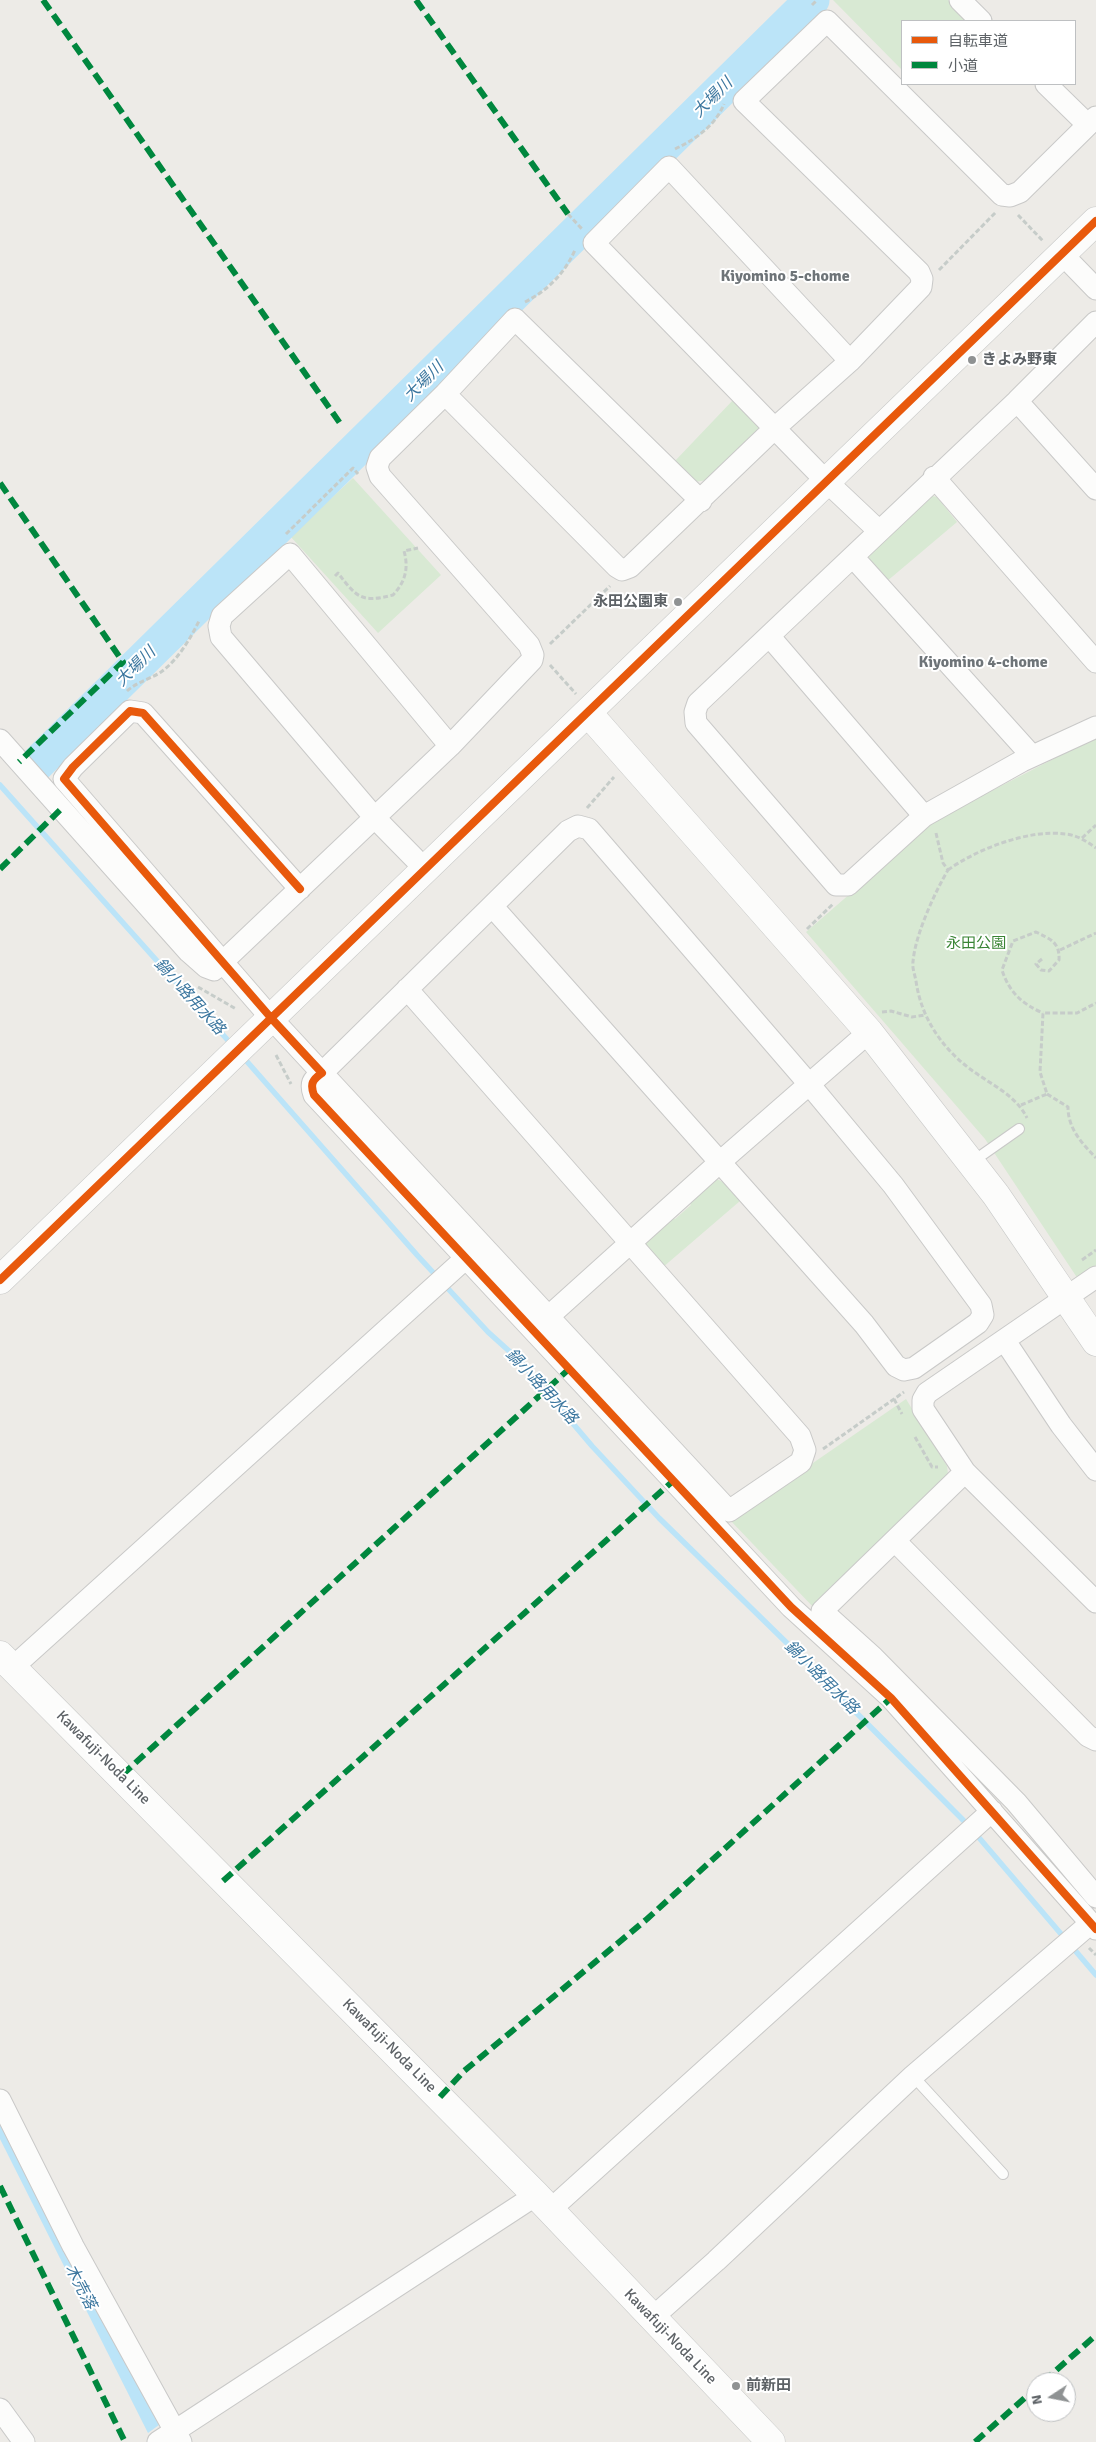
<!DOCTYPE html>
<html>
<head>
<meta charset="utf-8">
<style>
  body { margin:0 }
  #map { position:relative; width:1096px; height:2442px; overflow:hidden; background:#edebe7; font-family:Signika,"Noto Sans JP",sans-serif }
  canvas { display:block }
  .legend { position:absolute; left:901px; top:20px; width:175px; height:65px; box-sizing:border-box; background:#fff; border:1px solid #bec0c2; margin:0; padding:6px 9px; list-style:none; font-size:15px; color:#5d6266 }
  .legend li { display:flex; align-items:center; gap:10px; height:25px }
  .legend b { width:25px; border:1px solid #bec0c2 }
  .north { position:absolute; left:1026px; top:2372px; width:50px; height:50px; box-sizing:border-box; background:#fff; border:1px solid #bec0c2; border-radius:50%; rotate:259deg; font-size:14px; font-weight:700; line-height:20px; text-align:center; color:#5d6266 }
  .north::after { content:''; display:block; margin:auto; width:18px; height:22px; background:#8f9293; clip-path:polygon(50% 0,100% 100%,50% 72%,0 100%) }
</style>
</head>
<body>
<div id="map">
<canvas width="1096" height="2442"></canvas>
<ul class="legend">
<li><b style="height:6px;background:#e8590c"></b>自転車道</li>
<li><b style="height:6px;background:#00873e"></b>小道</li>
</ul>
<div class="north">N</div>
</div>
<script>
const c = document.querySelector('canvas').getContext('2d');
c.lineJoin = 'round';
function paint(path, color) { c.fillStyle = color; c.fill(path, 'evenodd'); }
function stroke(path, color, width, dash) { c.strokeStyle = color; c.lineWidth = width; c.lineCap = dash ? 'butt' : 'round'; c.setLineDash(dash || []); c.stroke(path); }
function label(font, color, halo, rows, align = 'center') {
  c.font = font + ' Signika,"Noto Sans JP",sans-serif'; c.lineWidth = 4; c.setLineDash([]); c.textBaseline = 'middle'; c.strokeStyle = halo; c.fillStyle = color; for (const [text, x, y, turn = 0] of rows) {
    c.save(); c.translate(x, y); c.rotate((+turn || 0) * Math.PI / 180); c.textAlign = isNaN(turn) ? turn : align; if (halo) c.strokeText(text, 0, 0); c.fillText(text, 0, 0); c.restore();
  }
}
paint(new Path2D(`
  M 833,0 L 948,0 L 969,21 L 902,21 L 902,70 Z
  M 734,399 L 759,423 L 758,432 L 707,480 L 695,482 L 674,462 Z
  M 353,478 L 441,575 L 378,633 L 290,536 Z
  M 928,495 L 937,497 L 957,522 L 886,582 L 871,563 L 868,554 Z
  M 1096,737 L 1096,1265 L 1078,1279 L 985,1139 L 806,932 L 935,820 Z
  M 713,1179 C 725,1179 733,1192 740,1201 L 662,1268 L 646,1247 L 646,1243 L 671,1216 L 675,1219 L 691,1205 L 688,1202 Z
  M 906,1399 L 947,1466 L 948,1474 L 815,1609 L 730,1520 Z`), '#d8e9d3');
paint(new Path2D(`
  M 0,2120 L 159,2425 L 148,2433 L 0,2139 Z`), '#bbe4f8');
stroke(new Path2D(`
  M 0,785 L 233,1046
  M 243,1057 L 417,1255 L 488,1332 L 519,1360 L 592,1446 L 659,1518 L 792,1648 L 969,1826
  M 975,1833 L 1096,1975`), '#bbe4f8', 5.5);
stroke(new Path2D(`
  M 37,764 L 812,0`), '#bbe4f8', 35);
const lane = new Path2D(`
  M 972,1162 L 1019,1129
  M 913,2076 L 1003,2174`);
const street = new Path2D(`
  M 960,0 L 981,21
  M 1046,84 L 1088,125
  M 1062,254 L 1096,289
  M 1096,322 L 1017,401 L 698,703 L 695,712 L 696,723 L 836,885 L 848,885 L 924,816 L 1022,761 L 1096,727
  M 850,361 L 669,167 L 594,243 L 826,481 L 879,531
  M 445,394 L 617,567 L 622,570 L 630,567 L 776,427 L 850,361 L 921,287 L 922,279 L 919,272 L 744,101 L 827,21 L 1002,195 L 1010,196 L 1020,192 L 1096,117
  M 1017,401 L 1096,489
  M 934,477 L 1096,662
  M 853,557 L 1032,756
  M 770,637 L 924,816
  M 0,740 L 189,952 L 206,967 L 214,970 L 450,746 L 532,660 L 533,655 L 529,645 L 380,476 L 377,467 L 380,458 L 445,394 L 515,319 L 701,501
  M 578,826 L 589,829 L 809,1084 L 893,1185 L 981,1305 L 983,1315 L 978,1323 L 914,1368 L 904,1370 L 896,1366 L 864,1324 L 492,906 L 568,831 Z
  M 425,869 L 375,818 L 221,637 L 219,626 L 222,616 L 290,554 L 450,746
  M 300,889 L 143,713 L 130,711 L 73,767 L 64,779 L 272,1019 L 322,1073 C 312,1080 310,1084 314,1095 L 791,1607 L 891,1698 L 1096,1929
  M 407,989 L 800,1436 L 805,1450 L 801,1462 L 729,1511 L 322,1073 L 492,906
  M 548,1317 L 720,1162 L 869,1032
  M 1005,1341 L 1061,1425 L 1096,1470
  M 965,1472 L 923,1409 L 923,1400 L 927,1393 L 1096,1277
  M 895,1541 L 1088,1736 L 1096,1740
  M 1096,1602 L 965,1472 L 822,1611 L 873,1657 L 1016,1802 L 1096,1897
  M 12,1668 L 466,1258
  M 0,2100 L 73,2246 L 181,2442
  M 550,2210 L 992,1811
  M 652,2318 L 716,2261 L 913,2076 L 1091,1923
  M 0,2409 L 24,2442
  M 158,2442 L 536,2195`);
const secondary = new Path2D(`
  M 588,713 L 869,1032 L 996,1195 L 1096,1342
  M 0,1280 L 1096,221
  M 0,1655 L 536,2195 L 771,2442`);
stroke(lane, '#c9c9c8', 12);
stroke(street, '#c9c9c8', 23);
stroke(secondary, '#c8c9c8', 29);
stroke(new Path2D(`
  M 812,5 L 817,0
  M 675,149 C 696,139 715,126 724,104
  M 568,214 L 582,229
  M 1018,215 L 1043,241
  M 939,270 L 996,212
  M 525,302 C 547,291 565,273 575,250
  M 286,534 L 353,468 L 358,474
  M 335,576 L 338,573 C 357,598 362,603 393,595 C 405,582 409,569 404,551 L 418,548
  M 550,644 L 610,586
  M 550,665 L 576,694
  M 127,691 C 137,682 150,679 161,672 C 178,660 190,639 199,621
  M 587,808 L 614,777
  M 936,833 L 943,863 L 948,870 C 935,892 915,935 913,962 C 912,968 915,975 916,981 C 921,1017 941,1047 970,1069 C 990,1084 1016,1095 1027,1118
  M 1082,838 L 1096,825
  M 948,870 C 977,849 1029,829 1065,834 C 1077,835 1086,841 1096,848
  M 807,929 L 833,904
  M 1060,950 L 1096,933
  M 1042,959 L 1036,964 L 1041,970 L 1049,971 L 1059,960 C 1060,942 1050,939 1036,932 L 1013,941 L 1002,970 C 1009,992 1022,1004 1043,1013
  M 198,987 L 236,1009
  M 882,1012 L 891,1011 L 912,1017 L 925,1015
  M 276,1055 L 291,1084
  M 1047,1094 L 1068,1107 C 1068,1129 1082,1143 1096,1158
  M 1021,1105 L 1047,1094 L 1040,1072 L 1043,1013 L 1077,1013 L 1096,1003
  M 1082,1260 L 1096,1250
  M 894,1399 L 902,1414
  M 915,1437 L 932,1467 L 938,1467
  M 823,1449 L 904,1392
  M 1089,1948 L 1096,1955`), '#c6ccc9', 3, [5, 2.5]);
stroke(lane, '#fcfcfb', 10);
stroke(street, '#fcfcfb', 21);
stroke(secondary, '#fcfcfb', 28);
stroke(new Path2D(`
  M 43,0 L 342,426
  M 416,0 L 568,214
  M 0,483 L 123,662 L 19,762
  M 0,869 L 60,810
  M 122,1775 L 569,1369
  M 223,1881 L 673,1481
  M 440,2097 L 464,2071 L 647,1919 L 891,1698
  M 0,2186 L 125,2442
  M 1043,2382 L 1096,2335
  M 975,2442 L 1036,2388`), '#00873e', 6, [12, 6]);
stroke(new Path2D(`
  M 300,889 L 143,713 L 130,711 L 73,767 L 64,779 L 272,1019 L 322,1073 C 312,1080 310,1084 314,1095 L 791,1607 L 891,1698 L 1096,1929
  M 0,1280 L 1096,221`), '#e8590c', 8);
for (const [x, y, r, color] of [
  [972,360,5,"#8f9293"],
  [678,602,5,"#8f9293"],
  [736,2386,5,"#8f9293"]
]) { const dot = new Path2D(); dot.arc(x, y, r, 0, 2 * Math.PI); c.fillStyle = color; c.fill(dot); stroke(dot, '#fff', 2); }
label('bold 15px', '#5d6266', '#fff', [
  ["きよみ野東",982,360],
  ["永田公園東",668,602,"right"],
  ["前新田",746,2386]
], 'left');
label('15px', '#3a8535', '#fff', [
  ["永田公園",976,944]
]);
label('15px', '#5d6266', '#fff', [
  ["Kawafuji-Noda Line",103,1758,45],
  ["Kawafuji-Noda Line",389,2046,45],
  ["Kawafuji-Noda Line",670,2337,46]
]);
label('italic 16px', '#3c779f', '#fff', [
  ["大場川",713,98,-45],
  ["大場川",424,382,-45],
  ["大場川",136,667,-45],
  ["鍋小路用水路",189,997,48],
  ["鍋小路用水路",541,1387,47],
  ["鍋小路用水路",821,1678,45],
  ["木売落",80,2287,63]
]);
label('bold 16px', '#6e7478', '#fff', [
  ["Kiyomino 5-chome",785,277],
  ["Kiyomino 4-chome",983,663]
]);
</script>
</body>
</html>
